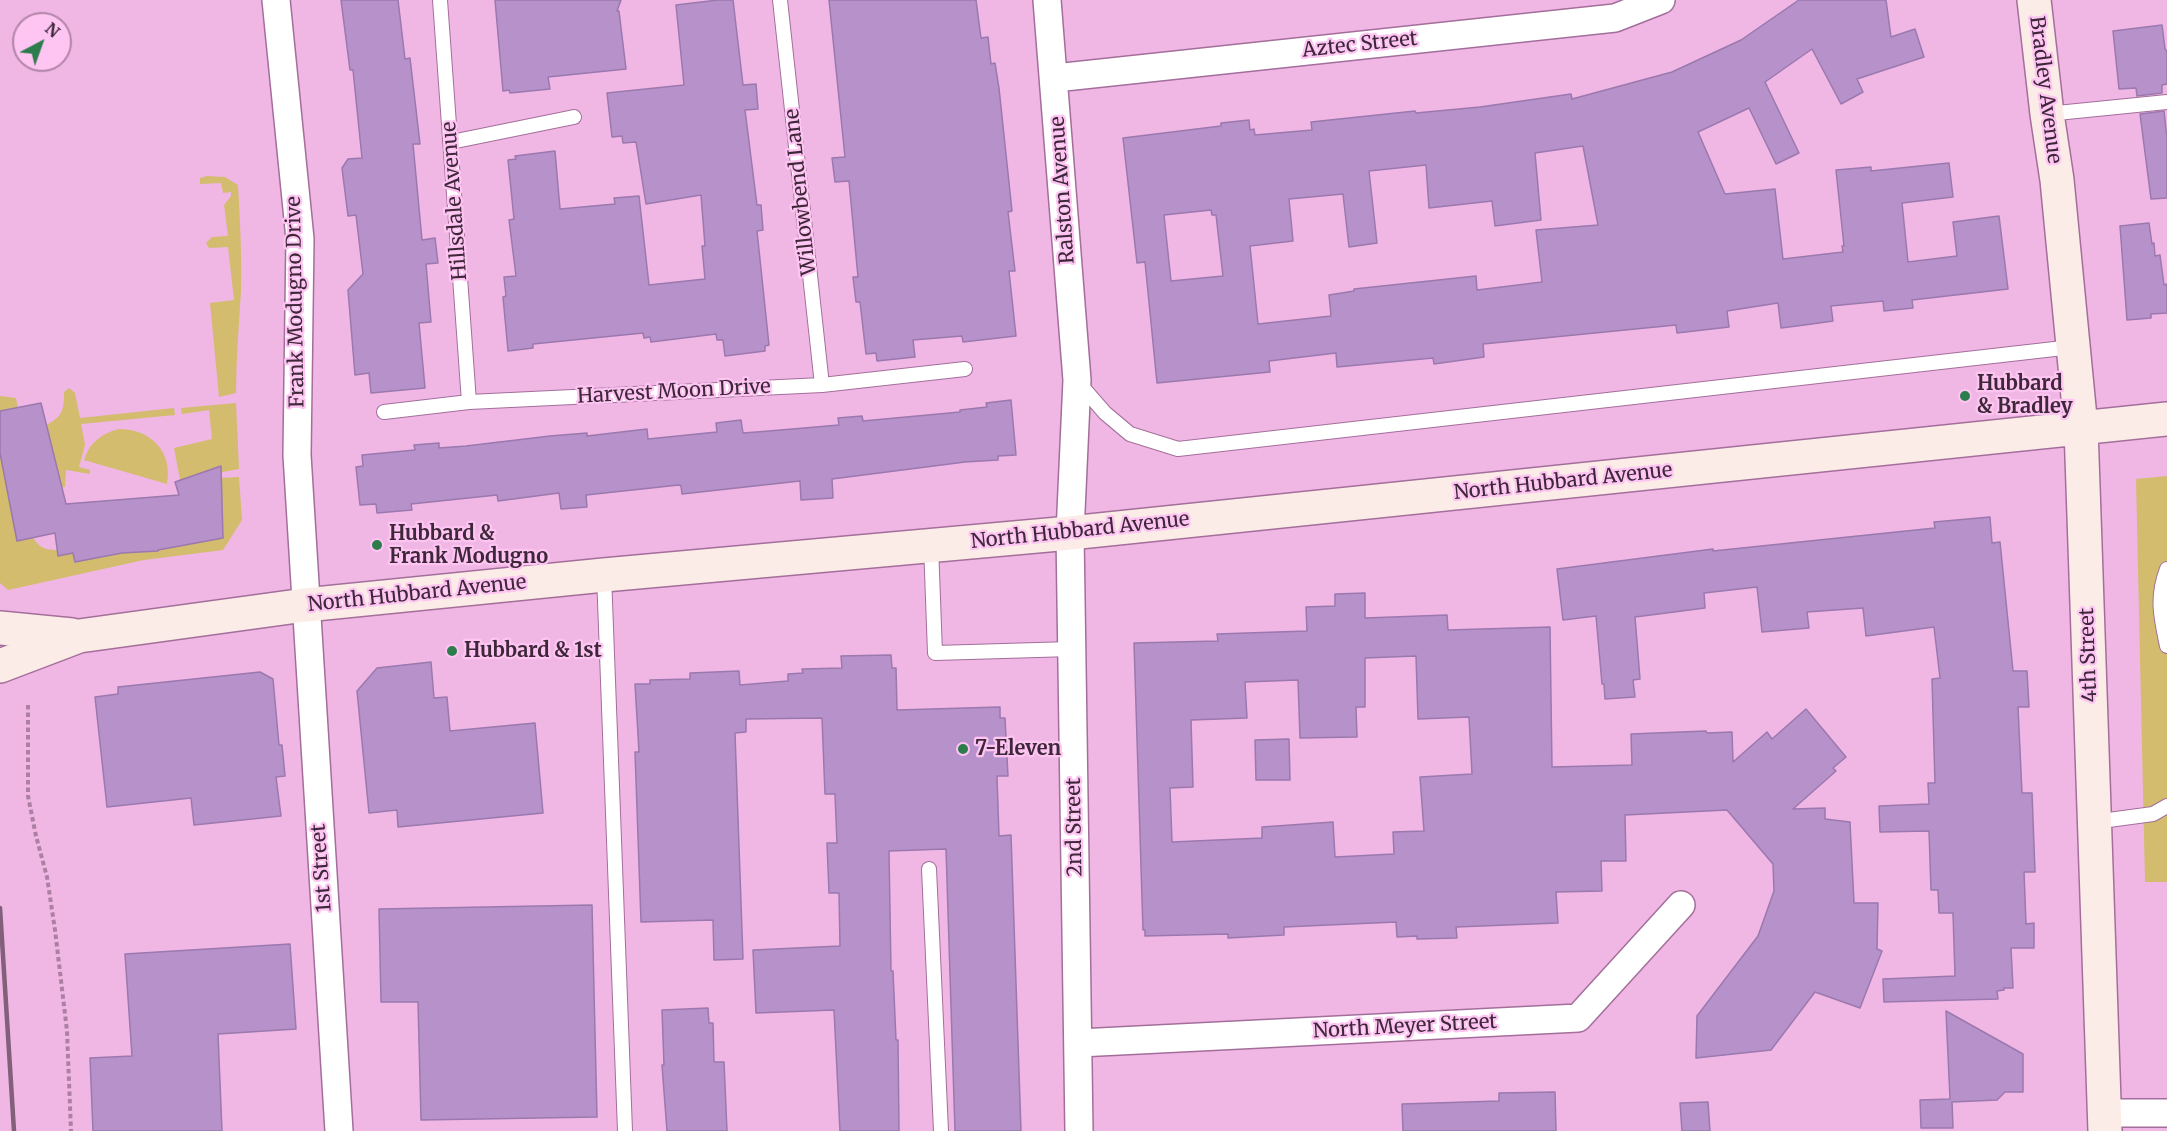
<!DOCTYPE html>
<html>
<head>
<meta charset="utf-8">
<style>
  body { margin:0 }
  #map { position:relative; width:2167px; height:1131px; overflow:hidden; background:#f0b7e5; font-family:Merriweather,serif }
  canvas { display:block }
  .north { position:absolute; left:12px; top:12px; width:60px; height:60px; box-sizing:border-box; background:#fec4f2; border:2px solid #b185a8; border-radius:50%; rotate:41deg; font-size:16px; font-weight:700; line-height:24px; text-align:center; color:#3d2739 }
  .north::after { content:''; display:block; margin:auto; width:21px; height:27px; background:#2d7c4b; clip-path:polygon(50% 0,100% 100%,50% 72%,0 100%) }
</style>
</head>
<body>
<div id="map">
<canvas width="2167" height="1131"></canvas>
<div class="north">N</div>
</div>
<script>
const c = document.querySelector('canvas').getContext('2d');
c.lineJoin = 'round';
function paint(path, color) { c.fillStyle = color; c.fill(path, 'evenodd'); }
function stroke(path, color, width, dash) { c.strokeStyle = color; c.lineWidth = width; c.lineCap = dash ? 'butt' : 'round'; c.setLineDash(dash || []); c.stroke(path); }
function label(font, color, halo, rows, align = 'center') {
  c.font = font + ' Merriweather,serif'; c.lineWidth = 4.5; c.setLineDash([]); c.textBaseline = 'middle'; c.strokeStyle = halo; c.fillStyle = color; for (const [text, x, y, turn = 0] of rows) {
    c.save(); c.translate(x, y); c.rotate((+turn || 0) * Math.PI / 180); c.textAlign = isNaN(turn) ? turn : align; if (halo) c.strokeText(text, 0, 0); c.fillText(text, 0, 0); c.restore();
  }
}
paint(new Path2D(`
  M 207,176 L 225,177 L 238,185 C 240,220 242,256 241,291 C 239,325 236,359 236,393 L 219,397 L 210,303 L 234,300 L 228,247 L 209,248 L 206,243 L 212,237 L 228,236 L 224,205 L 231,196 L 231,192 L 223,193 L 221,183 L 200,184 L 200,178 Z
  M 69,388 L 75,393 L 80,418 L 174,408 L 175,415 L 81,424 L 85,445 L 79,467 L 90,470 L 90,474 L 66,470 L 65,487 L 62,487 L 46,425 C 63,417 64,409 64,392 Z
  M 0,396 L 16,398 L 18,408 L 0,411 Z
  M 236,403 L 239,469 L 180,480 L 174,448 L 212,439 L 209,410 L 182,414 L 181,408 Z
  M 119,429 C 151,429 173,452 167,484 L 84,460 C 89,443 102,433 119,429 Z
  M 0,450 L 17,540 L 33,537 C 41,554 57,550 72,548 L 75,562 L 139,550 L 140,552 L 158,551 L 158,547 L 218,478 L 239,477 L 242,520 L 223,550 L 144,560 L 8,590 L 0,583 Z
  M 2167,476 L 2167,882 L 2145,882 L 2136,479 Z`), '#d3bc6e');
const building = new Path2D(`
  M 341,0 L 398,0 L 405,59 L 410,58 L 417,118 L 420,144 L 413,144 L 422,240 L 435,238 L 438,263 L 426,264 L 431,322 L 419,323 L 425,388 L 371,393 L 369,373 L 355,375 L 348,290 L 363,274 L 356,215 L 348,216 L 342,168 L 348,159 L 362,158 L 353,70 L 350,70 Z
  M 495,0 L 621,0 L 617,11 L 619,11 L 626,69 L 548,77 L 550,89 L 510,93 L 509,90 L 503,91 Z
  M 718,0 L 733,0 L 743,85 L 756,84 L 758,109 L 745,110 L 757,205 L 761,205 L 763,230 L 757,231 L 769,345 L 765,346 L 765,351 L 725,356 L 723,340 L 717,340 L 716,334 L 651,342 L 650,337 L 644,338 L 643,333 L 533,344 L 533,348 L 508,351 L 503,297 L 506,296 L 504,277 L 516,276 L 509,220 L 514,219 L 508,160 L 516,159 L 515,156 L 555,151 L 560,209 L 615,204 L 614,198 L 639,196 L 649,285 L 705,279 L 702,246 L 705,246 L 701,195 L 646,204 L 636,142 L 623,143 L 622,136 L 612,137 L 607,93 L 684,85 L 676,5 Z
  M 829,0 L 976,0 L 981,38 L 988,37 L 991,64 L 995,63 L 999,88 L 1012,211 L 1008,212 L 1015,271 L 1009,271 L 1016,336 L 963,342 L 962,336 L 913,340 L 915,357 L 877,361 L 876,353 L 866,354 L 860,302 L 856,302 L 853,277 L 858,277 L 849,181 L 835,182 L 832,158 L 845,157 Z
  M 1799,0 L 1886,0 L 1891,37 L 1915,29 L 1924,57 L 1857,79 L 1863,92 L 1841,104 L 1812,49 L 1765,82 L 1799,153 L 1776,164 L 1749,108 L 1698,132 L 1725,194 L 1775,189 L 1783,259 L 1843,252 L 1842,246 L 1844,246 L 1836,170 L 1871,167 L 1871,171 L 1949,163 L 1953,197 L 1902,203 L 1908,262 L 1957,256 L 1953,222 L 1999,216 L 2008,289 L 1912,300 L 1913,308 L 1884,311 L 1883,301 L 1831,306 L 1833,321 L 1812,324 L 1781,328 L 1778,303 L 1727,311 L 1729,327 L 1677,333 L 1676,325 L 1483,344 L 1484,357 L 1434,364 L 1433,358 L 1337,367 L 1336,353 L 1269,361 L 1270,372 L 1157,383 L 1145,262 L 1137,263 L 1123,138 L 1221,126 L 1221,123 L 1249,120 L 1250,130 L 1254,129 L 1255,135 L 1312,130 L 1311,122 L 1415,111 L 1416,113 L 1480,107 L 1571,94 L 1572,99 L 1672,72 L 1741,40 ZM 1583,146 L 1598,225 L 1536,230 L 1542,282 L 1477,290 L 1476,276 L 1354,289 L 1354,291 L 1329,295 L 1331,316 L 1258,324 L 1250,246 L 1293,241 L 1289,199 L 1343,194 L 1349,247 L 1377,243 L 1369,171 L 1426,165 L 1429,208 L 1492,201 L 1495,226 L 1541,220 L 1535,153 ZM 1211,210 L 1212,215 L 1216,215 L 1223,276 L 1171,281 L 1164,215 Z
  M 2162,25 L 2165,49 L 2167,51 L 2167,84 L 2162,85 L 2162,93 L 2137,96 L 2136,88 L 2119,89 L 2113,31 Z
  M 2164,111 L 2167,138 L 2167,198 L 2151,199 L 2140,114 Z
  M 2149,223 L 2152,244 L 2154,243 L 2155,256 L 2160,255 L 2164,285 L 2167,284 L 2167,313 L 2151,314 L 2151,318 L 2127,320 L 2120,226 Z
  M 1011,400 L 1016,455 L 998,456 L 998,460 L 965,462 L 832,479 L 833,498 L 801,500 L 800,481 L 682,494 L 681,486 L 679,485 L 586,495 L 587,507 L 561,509 L 559,493 L 498,501 L 497,495 L 411,504 L 412,510 L 377,513 L 376,504 L 360,505 L 356,467 L 363,466 L 362,455 L 415,450 L 414,445 L 439,443 L 439,448 L 466,446 L 550,436 L 587,433 L 587,436 L 647,429 L 648,439 L 717,432 L 716,423 L 741,420 L 743,433 L 769,431 L 839,425 L 838,418 L 862,416 L 863,421 L 960,412 L 960,410 L 987,407 L 986,403 Z
  M 41,403 L 66,504 L 179,495 L 175,482 L 221,466 L 223,538 L 158,550 L 158,551 L 122,553 L 75,562 L 73,553 L 58,556 L 55,533 L 17,541 L 0,453 L 0,411 Z
  M 1990,517 L 1992,543 L 2000,542 L 2013,671 L 2027,671 L 2029,707 L 2018,707 L 2022,793 L 2032,793 L 2035,872 L 2024,872 L 2026,924 L 2034,923 L 2034,948 L 2011,948 L 2013,988 L 2004,988 L 2004,990 L 1997,991 L 1998,999 L 1884,1002 L 1883,979 L 1955,976 L 1953,913 L 1939,913 L 1938,890 L 1931,890 L 1929,831 L 1880,832 L 1879,806 L 1929,804 L 1928,783 L 1935,783 L 1932,679 L 1940,678 L 1934,627 L 1866,636 L 1863,608 L 1807,612 L 1809,628 L 1762,632 L 1757,587 L 1704,593 L 1705,608 L 1635,617 L 1640,679 L 1633,680 L 1635,697 L 1605,699 L 1604,684 L 1602,684 L 1596,616 L 1563,620 L 1557,569 L 1713,549 L 1713,551 L 1935,528 L 1934,522 Z
  M 1365,593 L 1365,618 L 1447,615 L 1448,630 L 1550,627 L 1552,767 L 1632,765 L 1631,734 L 1706,731 L 1707,733 L 1732,732 L 1733,762 L 1767,732 L 1772,739 L 1806,709 L 1846,757 L 1833,768 L 1836,771 L 1793,809 L 1825,808 L 1825,819 L 1850,822 L 1854,903 L 1878,903 L 1877,949 L 1882,951 L 1860,1008 L 1815,992 L 1771,1050 L 1696,1058 L 1697,1016 L 1758,936 L 1774,891 L 1773,864 L 1727,810 L 1625,815 L 1626,861 L 1601,861 L 1602,891 L 1556,892 L 1558,923 L 1456,927 L 1457,938 L 1417,939 L 1417,936 L 1397,937 L 1396,922 L 1284,927 L 1284,935 L 1228,938 L 1228,934 L 1145,936 L 1145,930 L 1143,930 L 1134,643 L 1218,641 L 1217,634 L 1307,631 L 1306,607 L 1335,606 L 1335,594 ZM 1416,656 L 1418,719 L 1469,717 L 1472,774 L 1420,777 L 1424,831 L 1393,832 L 1394,854 L 1335,857 L 1333,822 L 1262,827 L 1262,838 L 1172,842 L 1170,788 L 1193,787 L 1191,720 L 1247,718 L 1245,682 L 1298,680 L 1300,738 L 1357,737 L 1356,707 L 1365,707 L 1365,658 Z
  M 891,655 L 892,668 L 896,668 L 897,710 L 1000,707 L 1000,718 L 1005,718 L 1008,776 L 997,776 L 999,836 L 1011,835 L 1021,1131 L 955,1131 L 946,849 L 889,851 L 891,971 L 893,971 L 896,1040 L 898,1040 L 899,1131 L 840,1131 L 834,1010 L 756,1013 L 753,950 L 840,946 L 839,893 L 829,893 L 827,843 L 837,843 L 835,794 L 825,794 L 822,718 L 746,719 L 746,732 L 735,733 L 743,959 L 714,960 L 713,920 L 641,922 L 635,752 L 639,752 L 635,684 L 650,684 L 650,680 L 690,679 L 690,673 L 739,671 L 740,685 L 788,681 L 788,674 L 803,673 L 802,669 L 842,668 L 841,656 Z
  M 431,662 L 434,698 L 447,697 L 450,731 L 535,723 L 543,813 L 398,827 L 397,810 L 369,813 L 357,691 L 377,668 Z
  M 260,672 L 273,679 L 279,745 L 282,745 L 285,776 L 276,777 L 281,816 L 194,825 L 191,798 L 107,807 L 95,697 L 118,694 L 118,687 Z
  M 1289,739 L 1290,780 L 1256,780 L 1255,740 Z
  M 592,905 L 597,1117 L 421,1120 L 418,1002 L 381,1002 L 379,909 Z
  M 290,944 L 296,1029 L 218,1034 L 222,1131 L 93,1131 L 90,1058 L 132,1056 L 125,954 Z
  M 708,1008 L 709,1023 L 713,1023 L 714,1062 L 724,1062 L 727,1131 L 667,1131 L 662,1065 L 664,1065 L 662,1010 Z
  M 1946,1011 L 2023,1054 L 2023,1092 L 2005,1092 L 1997,1100 L 1952,1102 L 1953,1128 L 1921,1128 L 1920,1100 L 1950,1099 Z
  M 1555,1092 L 1556,1131 L 1403,1131 L 1402,1104 L 1499,1101 L 1499,1093 Z
  M 1708,1102 L 1710,1131 L 1682,1131 L 1680,1103 Z`);
paint(building, '#b792ca');
stroke(building, '#9b78ae', 1.5);
const lane = new Path2D(`
  M 440,0 L 469,402
  M 780,0 L 822,385
  M 2047,114 L 2167,102
  M 451,142 L 574,117
  M 1078,382 L 1105,413 L 1130,434 L 1178,449 L 2072,347
  M 384,412 L 469,402 L 822,385 L 965,369
  M 931,545 L 935,653 L 1072,649
  M 2167,569 C 2156,598 2161,617 2167,646
  M 604,575 L 625,1131
  M 2094,822 L 2153,814 L 2167,806
  M 929,869 L 941,1131`);
const street = new Path2D(`
  M 276,0 L 300,239 L 297,455 L 339,1131
  M 1047,0 L 1077,380 L 1070,533 L 1079,1131
  M 1055,78 L 1615,18 L 1661,0
  M 1079,1043 L 1578,1018 L 1681,905
  M 2104,1113 L 2167,1113`);
const secondary = new Path2D(`
  M 2034,0 L 2047,114 L 2057,180 L 2081,428 L 2105,1131
  M 0,628 L 72,635
  M 0,666 L 79,636 L 305,605 L 604,575 L 1070,533 L 2167,419`);
stroke(lane, '#a36f9a', 16);
stroke(street, '#a36f9a', 30);
stroke(secondary, '#a36f9a', 36);
stroke(new Path2D(`
  M 28,705 L 28,796 L 36,836 L 47,877 L 55,930 L 67,1031 L 71,1131`), '#ac80a3', 4, [4.5, 3]);
stroke(lane, '#fff', 14);
stroke(street, '#fff', 27);
stroke(secondary, '#fcece8', 33);
stroke(new Path2D(`
  M 0,908 L 14,1131`), '#825f7b', 4.5);
for (const [x, y, r, color] of [
  [1965,396,6,"#2d7c4b"],
  [377,545,6,"#2d7c4b"],
  [452,651,6,"#2d7c4b"],
  [963,749,6,"#2d7c4b"]
]) { const dot = new Path2D(); dot.arc(x, y, r, 0, 2 * Math.PI); c.fillStyle = color; c.fill(dot); stroke(dot, '#fec4f2', 2); }
label('20px', '#3d2739', '#fec4f2', [
  ["Aztec Street",1360,45,-6],
  ["Bradley Avenue",2045,90,83],
  ["Ralston Avenue",1063,190,-94],
  ["Willowbend Lane",801,192,-96],
  ["Hillsdale Avenue",455,201,-94],
  ["Frank Modugno Drive",296,302,-91],
  ["Harvest Moon Drive",674,392,-3],
  ["North Hubbard Avenue",1563,482,-6],
  ["North Hubbard Avenue",1080,531,-6],
  ["North Hubbard Avenue",417,594,-6],
  ["4th Street",2089,655,-92],
  ["2nd Street",1075,827,-91],
  ["1st Street",322,868,-94],
  ["North Meyer Street",1405,1027,-3]
]);
label('bold 20px', '#3d2739', '#fec4f2', [
  ["Hubbard",1977,384],
  ["& Bradley",1977,407],
  ["Hubbard &",389,534],
  ["Frank Modugno",389,557],
  ["Hubbard & 1st",464,651],
  ["7-Eleven",975,749]
], 'left');
</script>
</body>
</html>
